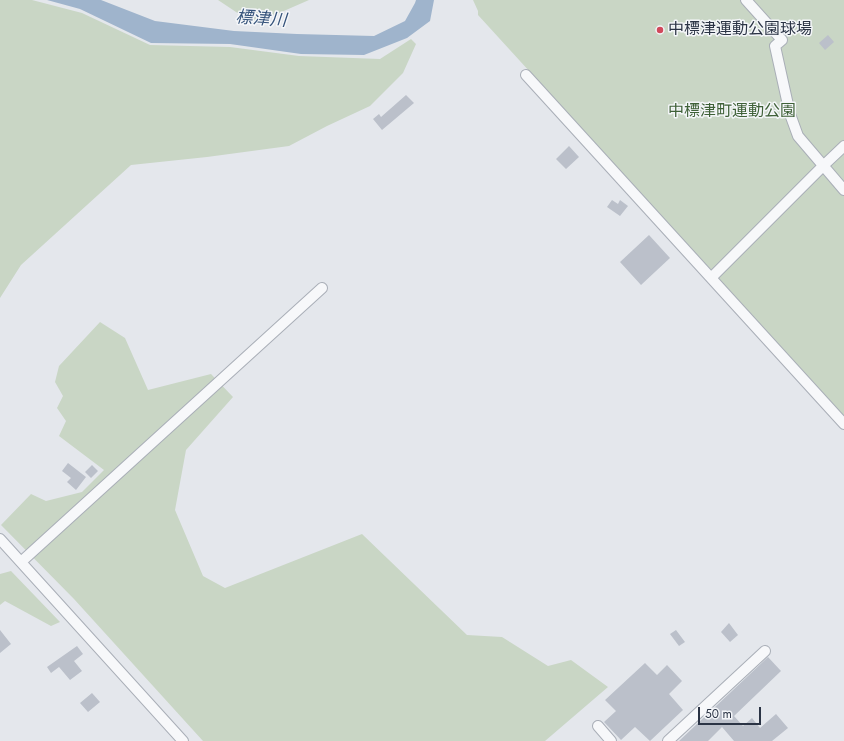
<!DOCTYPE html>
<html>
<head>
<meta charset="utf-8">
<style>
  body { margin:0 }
  #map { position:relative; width:844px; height:741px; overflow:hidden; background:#e4e7ec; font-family:Jost,sans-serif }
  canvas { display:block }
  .scale { position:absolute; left:698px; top:707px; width:63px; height:18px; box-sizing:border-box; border:2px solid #2b3445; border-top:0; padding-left:5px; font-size:12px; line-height:14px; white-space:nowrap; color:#2b3445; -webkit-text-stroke:3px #f4f6f9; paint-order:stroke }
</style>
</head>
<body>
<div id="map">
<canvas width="844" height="741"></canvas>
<div class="scale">50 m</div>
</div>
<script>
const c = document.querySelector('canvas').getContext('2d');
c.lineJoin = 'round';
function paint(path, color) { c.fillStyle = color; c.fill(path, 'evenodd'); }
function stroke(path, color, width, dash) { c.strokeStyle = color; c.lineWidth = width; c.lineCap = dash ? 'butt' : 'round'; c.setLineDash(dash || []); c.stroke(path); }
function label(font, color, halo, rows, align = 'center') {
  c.font = font + ' Jost,"Noto Sans JP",sans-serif'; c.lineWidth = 3; c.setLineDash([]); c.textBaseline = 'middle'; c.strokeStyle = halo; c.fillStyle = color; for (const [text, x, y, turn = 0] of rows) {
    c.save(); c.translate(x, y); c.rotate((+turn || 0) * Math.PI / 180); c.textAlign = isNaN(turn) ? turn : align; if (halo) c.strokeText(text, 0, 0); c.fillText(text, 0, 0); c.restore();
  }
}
paint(new Path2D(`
  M 0,0 L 32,0 L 82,13 L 150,45 L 230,47 L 299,56 L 380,59 L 411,39 L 416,44 L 403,73 L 370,106 L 327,126 L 289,146 L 207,157 L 131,165 L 21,265 L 0,298 Z
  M 218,0 L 309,0 L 254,24 Z
  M 473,0 L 844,0 L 844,416 L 478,15 L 478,11 Z
  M 100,322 L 125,338 L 148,390 L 211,374 L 233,397 L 186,450 L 175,510 L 203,576 L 225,588 L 362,534 L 467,635 L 502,637 L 548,666 L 571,660 L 608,687 L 545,741 L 203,741 L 74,599 L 1,525 L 31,494 L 46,501 L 82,492 L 104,470 L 59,436 L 66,421 L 57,408 L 63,396 L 55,382 L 59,366 Z
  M 11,571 L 60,622 L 51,626 L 5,601 L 0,605 L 0,574 Z`), '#c9d6c5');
paint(new Path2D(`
  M 47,0 L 101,0 L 155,21 L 234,31 L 297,34 L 374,36 L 405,21 L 415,3 L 416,0 L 434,0 L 430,21 L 407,38 L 364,55 L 301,54 L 230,44 L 151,43 L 80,9 Z`), '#9fb4cc');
paint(new Path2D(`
  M 828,35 L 834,42 L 825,50 L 819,43 Z
  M 406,95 L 414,103 L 382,130 L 373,119 L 379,114 L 381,117 Z
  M 569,146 L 579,157 L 566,169 L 556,159 Z
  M 612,200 L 618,204 L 620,200 L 628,206 L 620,216 L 607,207 Z
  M 649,235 L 670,258 L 641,285 L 620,262 Z
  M 68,463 L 86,477 L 76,490 L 67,482 L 71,478 L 62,471 Z
  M 92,465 L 98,471 L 91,478 L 85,472 Z
  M 729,623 L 738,635 L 730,642 L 721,632 Z
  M 0,630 L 11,644 L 0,653 Z
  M 676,630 L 685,642 L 679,646 L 670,634 Z
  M 77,646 L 83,654 L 74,661 L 82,671 L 70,680 L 59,667 L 51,673 L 47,667 Z
  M 768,657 L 781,671 L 734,716 L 743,726 L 752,718 L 760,728 L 776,714 L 788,728 L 772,741 L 734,741 L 722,727 L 708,741 L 679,741 Z
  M 645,663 L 657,675 L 667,665 L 682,681 L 669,694 L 683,710 L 650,741 L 635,727 L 621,740 L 604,722 L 616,711 L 605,700 Z
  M 92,693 L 100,702 L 88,712 L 80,703 Z`), '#bbc0ca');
const minor = new Path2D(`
  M 746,0 L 782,40 L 775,46 L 790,114 L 798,136 L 844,190
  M 526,75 L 844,424
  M 711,278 L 823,166 L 844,146
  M 0,539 L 183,741
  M 21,562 L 322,288
  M 598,726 L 611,741
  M 668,741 L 765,651`);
stroke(minor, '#a9aeb7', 12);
stroke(minor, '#f7f8fa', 10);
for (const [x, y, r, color] of [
  [660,30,4,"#d1495b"]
]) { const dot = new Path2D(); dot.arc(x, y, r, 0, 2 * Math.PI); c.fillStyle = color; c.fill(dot); stroke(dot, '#f4f6f9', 1.5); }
label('16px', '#2b3445', '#f4f6f9', [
  ["中標津運動公園球場",668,30]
], 'left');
label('16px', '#3f6138', '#f4f6f9', [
  ["中標津町運動公園",732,112]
]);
label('italic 17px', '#34527a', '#f4f6f9', [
  ["標津川",261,20,4]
]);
</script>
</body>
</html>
